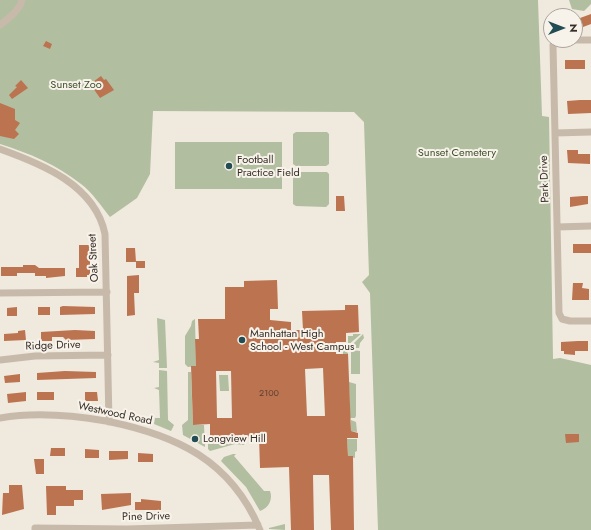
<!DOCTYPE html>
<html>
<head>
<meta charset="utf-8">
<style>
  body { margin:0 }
  #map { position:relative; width:591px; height:530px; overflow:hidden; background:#f0e9de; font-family:Jost,sans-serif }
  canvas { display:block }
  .north { position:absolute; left:543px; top:8px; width:40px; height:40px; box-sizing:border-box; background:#f8f3ea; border:1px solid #aaa49d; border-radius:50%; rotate:90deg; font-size:11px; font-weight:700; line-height:16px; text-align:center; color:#362e29 }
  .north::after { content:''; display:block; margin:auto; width:14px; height:18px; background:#224d54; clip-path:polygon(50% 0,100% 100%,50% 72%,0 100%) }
</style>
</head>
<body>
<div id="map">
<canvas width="591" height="530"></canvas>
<div class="north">N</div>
</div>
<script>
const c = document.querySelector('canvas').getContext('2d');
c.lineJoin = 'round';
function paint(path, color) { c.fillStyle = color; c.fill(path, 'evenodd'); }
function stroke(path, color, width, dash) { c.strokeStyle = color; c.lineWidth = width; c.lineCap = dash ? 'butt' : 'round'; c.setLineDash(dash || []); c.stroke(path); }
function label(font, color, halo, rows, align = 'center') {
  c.font = font + ' Jost,sans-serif'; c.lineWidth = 4; c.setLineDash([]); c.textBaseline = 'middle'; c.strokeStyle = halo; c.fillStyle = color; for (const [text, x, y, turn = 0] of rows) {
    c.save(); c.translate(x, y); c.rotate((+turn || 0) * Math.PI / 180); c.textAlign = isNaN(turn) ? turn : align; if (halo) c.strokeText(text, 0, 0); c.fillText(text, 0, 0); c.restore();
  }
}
paint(new Path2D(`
  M 0,0 L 538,0 L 542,116 L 549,117 L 553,359 L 560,358 L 591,365 L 591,530 L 378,530 L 370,293 L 362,282 L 369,275 L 364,122 L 354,112 L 153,111 L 150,174 L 137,198 L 110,217 C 101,206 92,192 81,184 C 57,165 29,153 0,144 Z
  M 569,0 L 591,0 L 591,4 L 584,11 L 572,9 Z
  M 296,132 L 327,132 L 329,134 L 329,164 L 326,166 L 296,166 L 293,164 L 293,134 Z
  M 175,142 L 282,142 L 282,189 L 175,189 Z
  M 296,172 L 327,172 L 329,174 L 329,204 L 326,207 L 296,206 L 293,204 L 293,174 Z
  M 157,318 L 165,320 L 167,368 L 159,368 L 159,363 L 153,362 L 159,360 Z
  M 195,319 L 196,366 L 188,367 L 185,364 L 185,336 L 191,326 L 192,321 Z
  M 353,334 L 361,334 L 348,345 L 348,336 L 353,336 Z
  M 363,334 L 364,338 L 360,343 L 359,348 L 349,348 Z
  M 343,350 L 348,353 L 349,382 L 356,384 L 356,416 L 355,418 L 350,418 L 348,354 L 343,354 Z
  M 351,350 L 360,351 L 360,374 L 351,374 Z
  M 159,370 L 167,371 L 168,420 L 174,425 L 171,431 L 154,424 L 155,418 L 160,418 L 159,390 L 154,388 L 159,387 Z
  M 188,372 L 191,372 L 193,425 L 204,425 L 205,447 L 183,435 L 182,425 L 188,420 Z
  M 219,375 L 228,375 L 229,391 L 220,391 Z
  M 351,420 L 356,422 L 357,432 L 351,431 Z
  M 256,437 L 244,439 L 247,440 L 244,445 L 235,444 L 210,451 L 208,449 L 208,438 Z
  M 347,439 L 357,439 L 357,451 L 355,452 L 355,458 L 348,456 Z
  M 233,454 L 236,454 L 234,456 L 264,491 L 270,491 C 273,499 269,508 260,511 L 246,487 L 221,461 L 224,457 Z
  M 285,524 L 285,530 L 269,529 L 269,528 Z`), '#b1be9f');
paint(new Path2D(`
  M 591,14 L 591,24 L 583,27 L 580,18 Z
  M 46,41 L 52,44 L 50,49 L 43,46 Z
  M 565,60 L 585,60 L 585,69 L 565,69 Z
  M 101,76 L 104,80 L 106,79 L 114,90 L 100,98 L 93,88 L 96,86 L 93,82 Z
  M 21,80 L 28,88 L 12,99 L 9,95 L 17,87 L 15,86 Z
  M 580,100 L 591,100 L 591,113 L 568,114 L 567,101 Z
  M 0,103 L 15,109 L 15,120 L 20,123 L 15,130 L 19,134 L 14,139 L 0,136 Z
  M 567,150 L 578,150 L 578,154 L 590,154 L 590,164 L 568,163 Z
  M 336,196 L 344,196 L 345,211 L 336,211 Z
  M 583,196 L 588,196 L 588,204 L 570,207 L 570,197 Z
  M 573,244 L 591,244 L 591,253 L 573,253 Z
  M 79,245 L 95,245 L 95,252 L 92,253 L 90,259 L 90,275 L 87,275 L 87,277 L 76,277 L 76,268 L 79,268 Z
  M 126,248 L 135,248 L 136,262 L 126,262 Z
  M 136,261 L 145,261 L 145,268 L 136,268 Z
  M 23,265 L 35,265 L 39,268 L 65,268 L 65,276 L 46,278 L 46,276 L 35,276 L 35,273 L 17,273 L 17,276 L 1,276 L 1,267 L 23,267 Z
  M 139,275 L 139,293 L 134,293 L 135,315 L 127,316 L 127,276 Z
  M 277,280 L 278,309 L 270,309 L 270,320 L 291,322 L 291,330 L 303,330 L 302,311 L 345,310 L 345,305 L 358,305 L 359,332 L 346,333 L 346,342 L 336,342 L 336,354 L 348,354 L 351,431 L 358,433 L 358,438 L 347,438 L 348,456 L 353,456 L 354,530 L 331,530 L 329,475 L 313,475 L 314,530 L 291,530 L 289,467 L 260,468 L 259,437 L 210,437 L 210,424 L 193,425 L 191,366 L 196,366 L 195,339 L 199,339 L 198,319 L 225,319 L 225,287 L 244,287 L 244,281 ZM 323,368 L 325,416 L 307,416 L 305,369 ZM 216,371 L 231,371 L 232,418 L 217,418 Z
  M 573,283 L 583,283 L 582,288 L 589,289 L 589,300 L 572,300 Z
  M 63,306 L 95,307 L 95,314 L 60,315 L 60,307 Z
  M 17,307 L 17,316 L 7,316 L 7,308 Z
  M 38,307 L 50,307 L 50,315 L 38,315 Z
  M 25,330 L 26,340 L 4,341 L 4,334 L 18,333 L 18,331 Z
  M 75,330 L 95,331 L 95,339 L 66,340 L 63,337 L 52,337 L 52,341 L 41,341 L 41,332 Z
  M 578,341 L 588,341 L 588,351 L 575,351 L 575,355 L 564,354 L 564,351 L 561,351 L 561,342 Z
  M 65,371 L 96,372 L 96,378 L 37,380 L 37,373 Z
  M 20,374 L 20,382 L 5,383 L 4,376 Z
  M 26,392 L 26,401 L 8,403 L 7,394 Z
  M 37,392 L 54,392 L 54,400 L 37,400 Z
  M 85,392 L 97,392 L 98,401 L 85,401 Z
  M 565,434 L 579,434 L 579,442 L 566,443 Z
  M 51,448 L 65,448 L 65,456 L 50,456 Z
  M 85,449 L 99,450 L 99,458 L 85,458 Z
  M 109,451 L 128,451 L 128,459 L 109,460 Z
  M 138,453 L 153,454 L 153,462 L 138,462 Z
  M 34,459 L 44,459 L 44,474 L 36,474 Z
  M 9,485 L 22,485 L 24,509 L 2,515 L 3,493 L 9,493 Z
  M 46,486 L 66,486 L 66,490 L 83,490 L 83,500 L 74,500 L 74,506 L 56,506 L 56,515 L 47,515 Z
  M 131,493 L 131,505 L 102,510 L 101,494 Z
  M 141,499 L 161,501 L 161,510 L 135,510 L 135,502 L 141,502 Z`), '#bc7350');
stroke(new Path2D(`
  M 0,25 C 8,19 20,10 22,0
  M 591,40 L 557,40 L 553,45 L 559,313 L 562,319 L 570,321 L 591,321
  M 555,133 L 591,132
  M 0,149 C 42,164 95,185 105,234 L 109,422
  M 557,227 L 591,226
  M 0,293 L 107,292
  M 0,360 L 35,356 L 108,355
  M 0,418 C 35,412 71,415 106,421 C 176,435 231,460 260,530
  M 35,530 L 35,528 L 127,529 L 258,525`), '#c8baaa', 7);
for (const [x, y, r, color] of [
  [229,166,4,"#224d54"],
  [242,340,4,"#224d54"],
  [195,439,4,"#224d54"]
]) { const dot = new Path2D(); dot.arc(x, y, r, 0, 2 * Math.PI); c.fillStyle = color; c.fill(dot); stroke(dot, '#f8f3ea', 1.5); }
label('9px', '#583f33', null, [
  ["2100",269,394]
]);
label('11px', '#42522f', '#f8f3ea', [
  ["Sunset Zoo",76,85],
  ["Sunset Cemetery",457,153]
]);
label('11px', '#362e29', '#f8f3ea', [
  ["Football",237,160],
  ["Practice Field",237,173],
  ["Manhattan High",250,334],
  ["School - West Campus",250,347],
  ["Longview Hill",203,439]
], 'left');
label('11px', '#362e29', '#f8f3ea', [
  ["Park Drive",545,179,-92],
  ["Oak Street",94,258,-93],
  ["Ridge Drive",53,346,-2],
  ["Westwood Road",115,414,12],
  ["Pine Drive",146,517,-1]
]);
</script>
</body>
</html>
